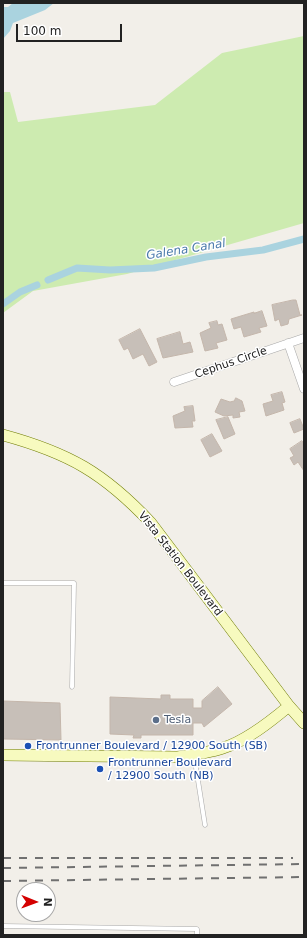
<!DOCTYPE html>
<style>
body{margin:0}
#map{position:relative;width:307px;height:938px;overflow:hidden;background:#f2efe9;font-family:"DejaVu Sans",sans-serif}
canvas{display:block}
.frame{position:absolute;inset:0;border:4px solid #222;pointer-events:none}
.north{position:absolute;left:16px;top:882px;width:40px;height:40px;box-sizing:border-box;background:#fff;border:1px solid #a7a7a7;border-radius:50%;rotate:91deg;font-size:11px;font-weight:700;line-height:16px;text-align:center;color:#222}
.north::after{content:'';display:block;margin:auto;width:14px;height:18px;background:#d40000;clip-path:polygon(50% 0,100% 100%,50% 72%,0 100%)}
.scale{position:absolute;left:16px;top:24px;width:106px;height:18px;box-sizing:border-box;border:2px solid #222;border-top:0;padding-left:5px;font-size:12px;line-height:14px;white-space:nowrap;color:#222;-webkit-text-stroke:3px #fff;paint-order:stroke}
</style>
<div id="map">
<canvas width="307" height="938"></canvas>
<div class="frame"></div>
<div class="north">N</div>
<div class="scale">100 m</div>
</div>
<script>
const c = document.querySelector('canvas').getContext('2d');
c.lineJoin = 'round';
function paint(path, color) { c.fillStyle = color; c.fill(path, 'evenodd'); }
function strokePath(path, color, width, dash) { c.strokeStyle = color; c.lineWidth = width; c.lineCap = dash ? 'butt' : 'round'; c.setLineDash(dash || []); c.stroke(path); }
function drawText(font, color, halo, rows, align = 'center') {
  c.font = font + ' "DejaVu Sans",sans-serif'; c.lineWidth = 3; c.setLineDash([]); c.textBaseline = 'middle'; c.strokeStyle = halo; c.fillStyle = color; for (const [text, x, y, turn = 0] of rows) {
    c.save(); c.translate(x, y); c.rotate((+turn || 0) * Math.PI / 180); c.textAlign = isNaN(turn) ? turn : align; if (halo) c.strokeText(text, 0, 0); c.fillText(text, 0, 0); c.restore();
  }
}
const grass = new Path2D(`
 M304,36v187l-177,51 -94,17 -30,22v-221h7l8,30 137,-17 67,-52z`);
const water = new Path2D(`
 M13,3h41l-9,7 -32,13 -3,8 -7,8v-32h5z`);
const canal = new Path2D(`
 M48,280l29,-12 33,2 44,-2 52,-11 57,-7 41,-11
 M3,304l17,-12 17,-7`);
const building = new Path2D(`
 M293,300h3l4,15h2l-13,4 -1,5 -7,2 -2,-7 -4,2 -3,-16z
 M262,311l5,15 -8,2 2,4 -17,5 -3,-10 -7,2 -3,-10 23,-7v1z
 M217,321l1,4 4,-1 5,16 -11,3 2,5 -13,3 -5,-18 11,-5 -2,-5z
 M140,329l17,33 -8,4 -6,-12 -10,5 -5,-11 -4,2 -5,-10z
 M180,332l3,12 7,-2 3,10 -30,6 -6,-19z
 M282,392l3,10 -3,1 2,7 -18,6 -3,-12 10,-3 -2,-6z
 M236,398l6,3 3,10 -6,1 1,5 -7,1v-3l-9,1 -9,-4 6,-13 9,3 4,-1z
 M193,406l2,15h-3l1,6 -18,1 -2,-12 12,-5 -1,-4z
 M228,417l7,17 -11,5 -8,-19z
 M300,419l4,10 -10,4 -4,-10z
 M212,434l10,17 -12,6 -9,-17z
 M302,441l2,3v27l-6,-9 -4,3 -4,-7 4,-2 -4,-7z
 M218,687l14,17 -28,23 -2,-4h-9v12h-52v3h-8l1,-3 -24,-1v-37l51,2v-4h9v4h23v9h9v-7z
 M3,701l57,2 1,37 -58,-1z`);
const lane = new Path2D(`
 M3,583h71l-2,104
 M194,755l11,70
 M3,926l194,3v6`);
const street = new Path2D(`
 M288,343l16,46
 M174,382l130,-44`);
const secondary = new Path2D(`
 M3,435c66,18 101,38 148,88l138,183 15,17
 M3,755l174,2c15,-2 31,-4 46,-9 23,-7 47,-26 66,-42`);
const rail = new Path2D(`
 M3,858h290
 M3,868l301,-4
 M3,881l301,-4`);
const markers = [
 [156,720,4,"#5c6f8a"],
 [28,746,4,"#1a4fb4"],
 [100,769,4,"#1a4fb4"]
];
const streetNames = [
 ["Cephus Circle",231,363,-19],
 ["Vista Station Boulevard",180,564,52]
];
const serviceNames = [
 ["Tesla",164,720]
];
const transitNames = [
 ["Frontrunner Boulevard / 12900 South (SB)",36,746],
 ["Frontrunner Boulevard",108,763],
 ["/ 12900 South (NB)",108,776]
];
const waterNames = [
 ["Galena Canal",186,250,-9]
];
paint(grass, '#cdebb0');
paint(water, '#aad3df');
strokePath(canal, '#aad3df', 7);
paint(building, '#c7bfb8');
strokePath(building, '#c4b6ab', 1);
strokePath(lane, '#a9a9a9', 5);
strokePath(street, '#a9a9a9', 9);
strokePath(secondary, '#707d05', 12);
strokePath(lane, '#fff', 4);
strokePath(street, '#fff', 8);
strokePath(secondary, '#f7fabf', 11);
strokePath(rail, '#707070', 2, [8, 8]);
for (const [x, y, r, color] of markers) { const dot = new Path2D(); dot.arc(x, y, r, 0, 2 * Math.PI); c.fillStyle = color; c.fill(dot); strokePath(dot, '#fff', 1.5); }
drawText('11px', '#222', '#fff', streetNames);
drawText('11px', '#4e5e75', '#fff', serviceNames, 'left');
drawText('11px', '#164399', '#fff', transitNames, 'left');
drawText('italic 12px', '#4a7aab', '#fff', waterNames);
</script>
